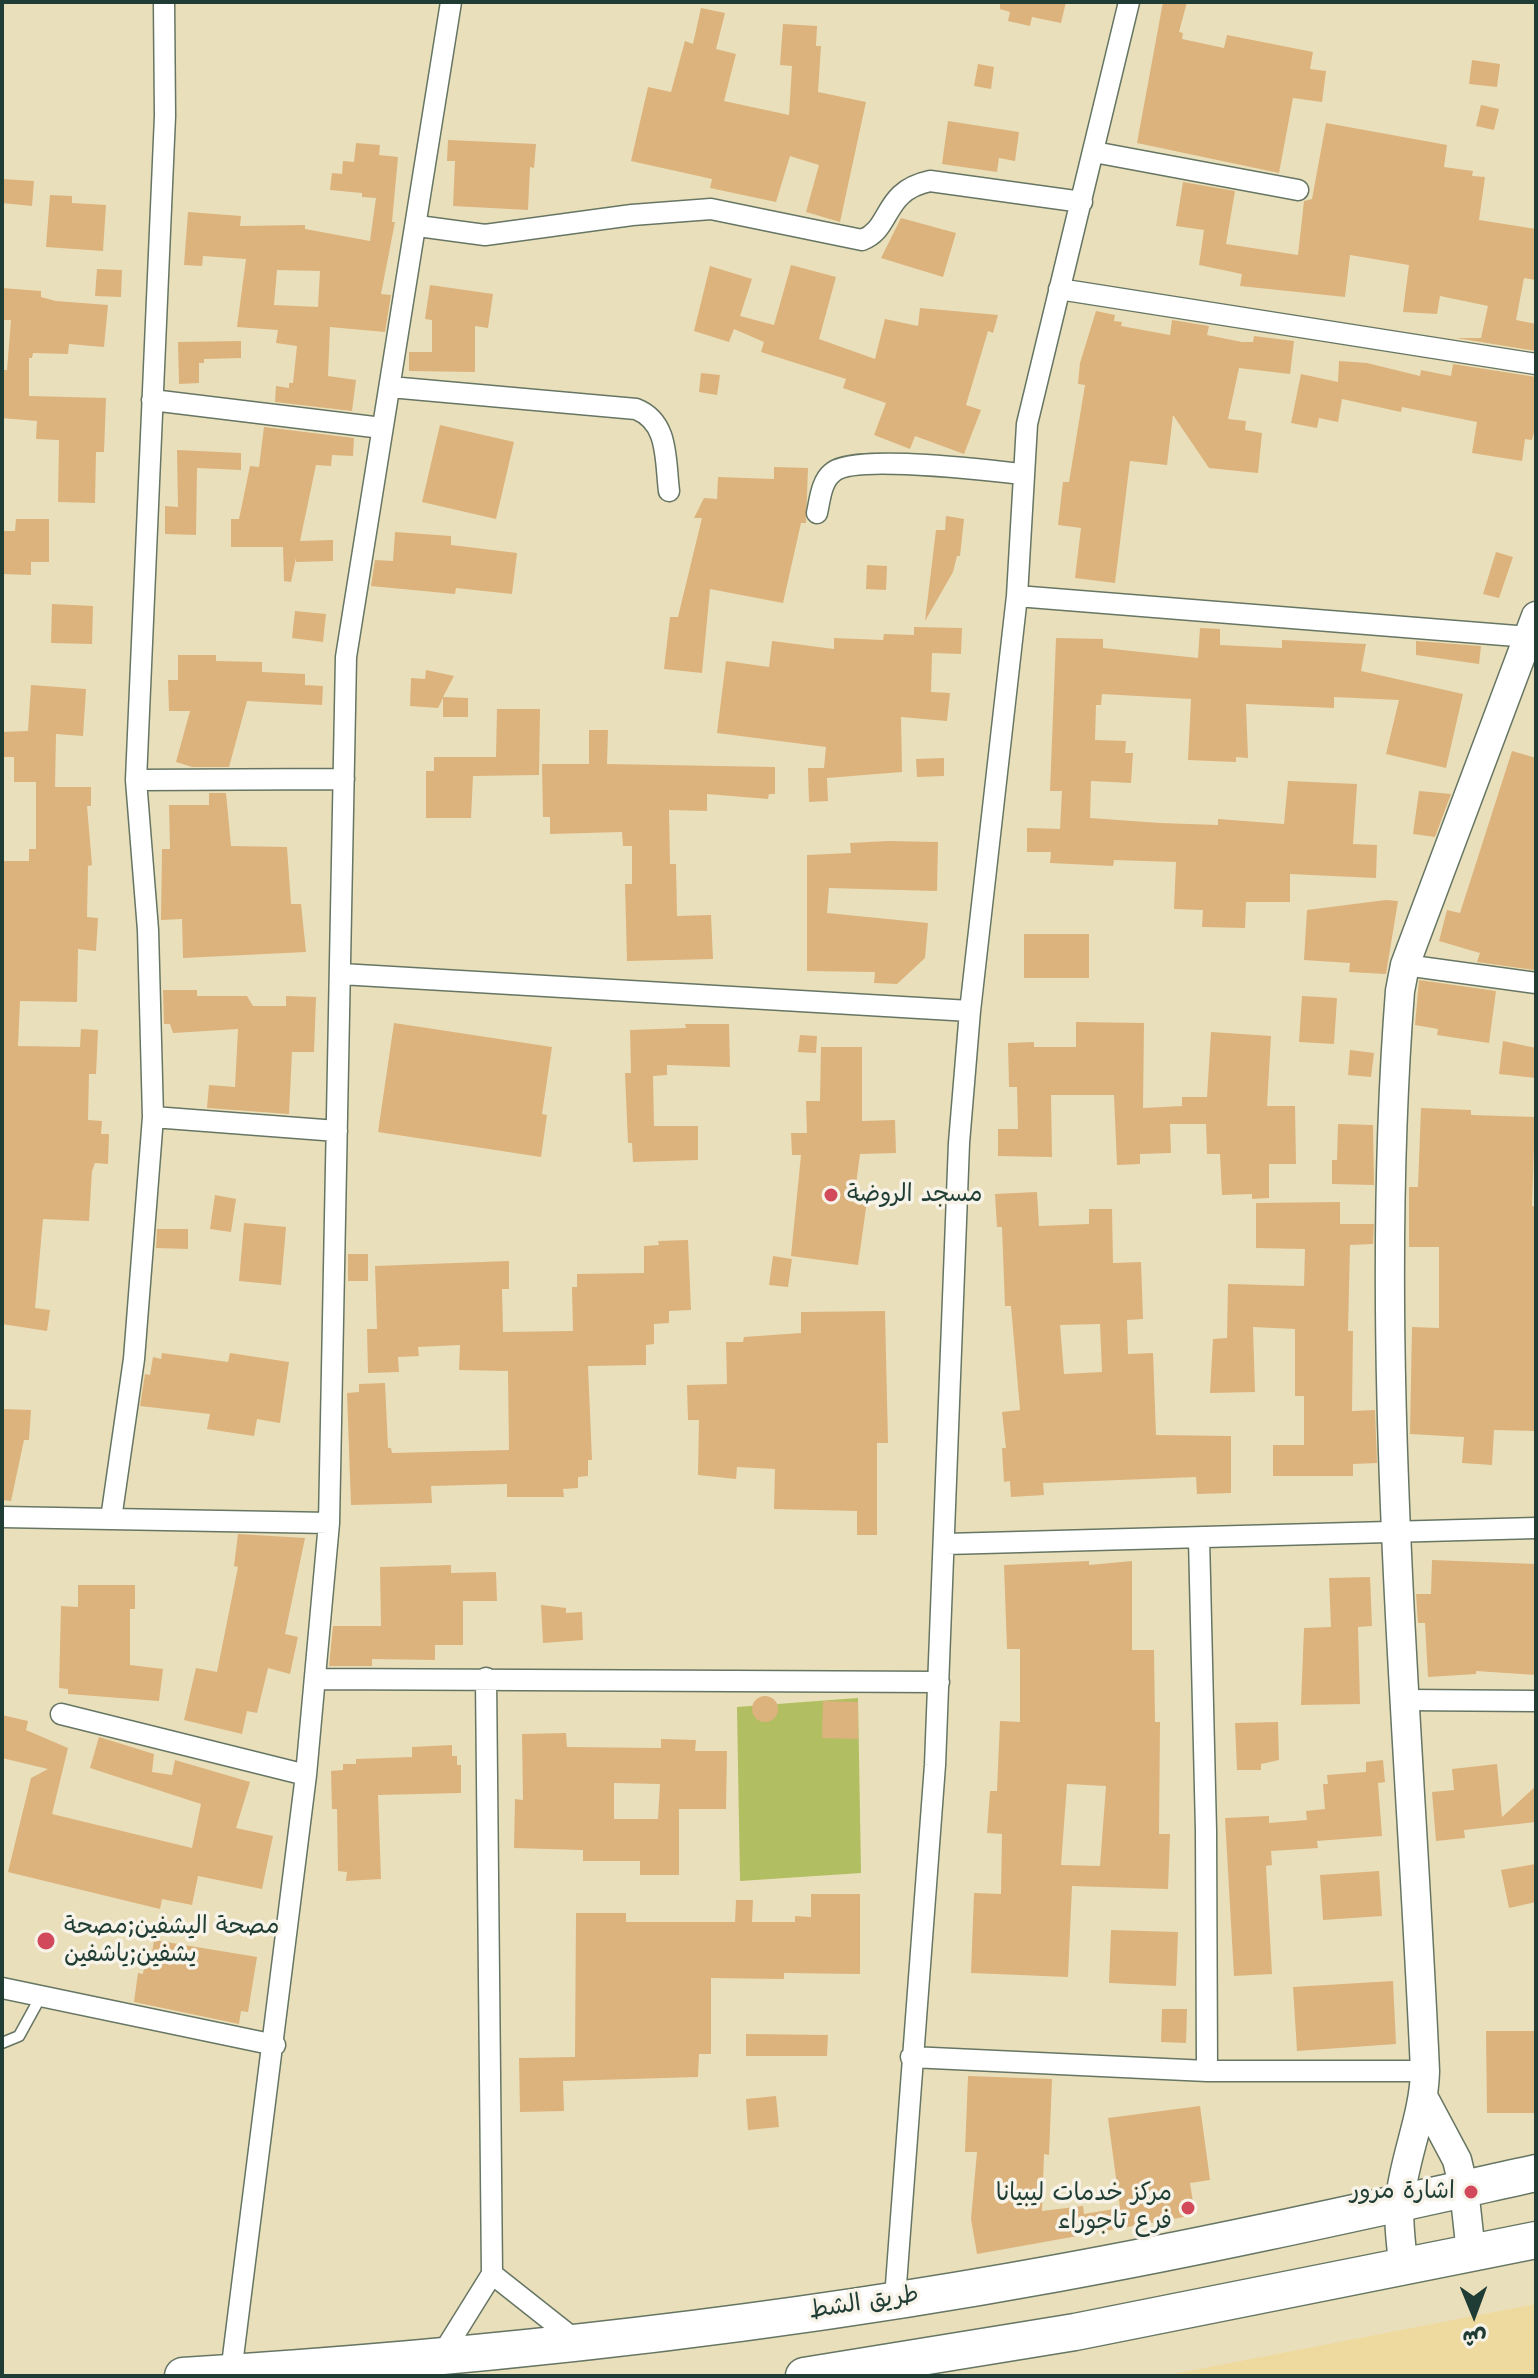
<!DOCTYPE html>
<meta charset="utf-8">
<style>
body{margin:0}
#map{position:relative;width:1538px;height:2378px;overflow:hidden;background:#eadfbb;font-family:"Shantell Sans","Playpen Sans Arabic",sans-serif}
canvas{display:block}
.frame{position:absolute;inset:0;border:4px solid #1f3d34;pointer-events:none}
.north{position:absolute;left:1434px;top:2274px;width:80px;height:80px;-webkit-text-stroke:6px #f7f3e8;paint-order:stroke;rotate:179deg;font-size:22px;font-weight:700;line-height:32px;text-align:center;color:#1f3d34}
.north::after{content:'';display:block;margin:auto;width:28px;height:36px;background:#1f3d34;clip-path:polygon(50% 0,100% 100%,50% 72%,0 100%)}
</style>
<div id="map">
<canvas width="1538" height="2378"></canvas>
<div class="frame"></div>
<div class="north">ش</div>
</div>
<script>
const c = document.querySelector('canvas').getContext('2d');
c.lineJoin = 'round';
function paint(path, color) { c.fillStyle = color; c.fill(path, 'evenodd'); }
function strokePath(path, color, width, dash) { c.strokeStyle = color; c.lineWidth = width; c.lineCap = dash ? 'butt' : 'round'; c.setLineDash(dash || []); c.stroke(path); }
function drawText(font, color, halo, rows, align = 'center') {
  c.font = font + ' "Shantell Sans","Playpen Sans Arabic",sans-serif'; c.lineWidth = 7; c.setLineDash([]); c.textBaseline = 'middle'; c.strokeStyle = halo; c.fillStyle = color; for (const [text, x, y, turn = 0] of rows) {
    c.save(); c.translate(x, y); c.rotate((+turn || 0) * Math.PI / 180); c.textAlign = isNaN(turn) ? turn : align; if (halo) c.strokeText(text, 0, 0); c.fillText(text, 0, 0); c.restore();
  }
}
const green = new Path2D(`
 M858,1698l3,175 -121,8 -3,-174z`);
const sand = new Path2D(`
 M1536,2304v72h-373z`);
const building = new Path2D(`
 M1000,2h66l-5,21 -29,-6 -2,9 -22,-5 2,-9 -10,-3z
 M1163,2h24l-8,30 4,1 -1,6 42,9 3,-13 86,17 -3,17 16,2 -4,31 -29,-4 -14,75 -142,-30z
 M701,8l24,5 -9,36 20,5 -12,47 65,14 3,-49 -12,-1 3,-41 34,2 -1,20h5l-3,46 48,10 -26,120 -34,-10 13,-47 -29,-9 -14,46 -66,-14 2,-9 -81,-18 17,-74 23,5 14,-51 8,3z
 M1472,60l28,4 -3,23 -28,-3z
 M978,64l16,3 -3,22 -17,-3z
 M1481,105l18,4 -5,21 -18,-4z
 M948,121l71,11 -4,29 -16,-3 -2,14 -55,-8z
 M1326,123l121,22 -3,22 29,4 -1,5 13,1 -6,43 57,9v51l-12,-2 -8,42 20,4v27l-80,-13h25l7,-32 -48,-10 -3,18 -34,-2 6,-47 -59,-10 -5,42 -105,-11 2,-12 -43,-9 5,-35 -28,-4 7,-44 52,9 -9,53 72,11 6,-54 8,-2z
 M448,140l88,4 -2,24 -4,-1 -2,43 -75,-4 2,-45h-8z
 M356,143l24,2 -1,10 19,2 -6,65h3l-14,72 10,1 -6,37 -55,-5 -2,49 28,4 -4,31 -77,-9 1,-16 13,2v-5h4l4,-37 -21,-3 2,-13 -41,-3 9,-68 -43,-3 -1,10 -18,-1 4,-53 53,4 -1,10 65,-1v4l65,12 6,-43 -14,-1v-4l-32,-3 2,-17 10,1 1,-13 11,1zM277,270l43,1 -2,36 -44,-2z
 M2,179l32,2 -2,25 -30,-3z
 M50,195l22,1v7l34,2 -3,46 -57,-4z
 M901,218l55,15 -13,44 -62,-19z
 M791,265l45,12 -17,62 56,20 10,-40 33,7 2,-18 78,7 -5,18 -5,-2 -22,74 15,5 -17,44 -49,-18 -5,13 -36,-14 12,-32 -43,-15 3,-9 -85,-27 3,-10 -30,-13 -5,13 -35,-11 16,-65 42,13 -12,37 34,9z
 M97,269l25,1 -1,27 -26,-1z
 M430,285l63,9 -5,34 -13,-2v46l-66,-1v-19h23v-32l-7,-1z
 M2,288l39,3v6l15,4 52,4 -4,42 -35,-3 -1,10 -35,-1 -1,5h-3v38l77,2 -2,54h-8l-1,51 -37,-1 1,-62 -23,-1 1,-18 -35,-3v-48h5l4,-50h-9z
 M1096,311l19,4 -1,6 8,1 -1,4 49,9 2,-15 37,6 -2,9 35,7h11l1,-6 40,5 -4,33 -51,-6 -11,51 18,2 -1,9 17,3 -4,40 -49,-5 -36,-53 -6,50 -37,-4 -15,122 -40,-5 6,-50 -23,-3 5,-43h6l16,-97 -7,-1 2,-21z
 M241,341v17l-37,1v4h-5v20l-20,1 -1,-42z
 M1339,361l28,2 53,13 1,-6 30,6 2,-12 83,13v47l-4,16 -7,-1 -3,22 -50,-8 5,-31 -75,-15 -1,5 -59,-13 -4,23 -19,-4 -2,10 -26,-5 10,-49 37,8z
 M701,373l19,2 -3,20 -18,-3z
 M440,425l74,17 -18,77 -74,-17z
 M264,427l90,11 -1,18 -21,-1 -1,11 -15,-1 -16,76 33,-1v21l-37,1v-4l-5,24 -7,-1 -1,-34h-52v-28h8l11,-53 9,1z
 M177,450l64,3v17l-44,-2 -1,67 -31,-1v-28l13,1z
 M774,467l34,1 -2,55h-5l-18,80 -73,-14 -8,84 -38,-4 6,-52h8l24,-99h-8l10,-20 13,1 1,-22 56,2z
 M946,516l18,3 -4,37h-3l-4,16 -28,49 11,-91h9z
 M16,519h33v43h-18v13l-29,-1v-43h13z
 M395,532l56,4v9l66,8 -5,41 -56,-6 -1,6 -84,-8 4,-26 18,1z
 M1496,552l17,5 -14,41 -16,-4z
 M867,565l20,1 -1,24 -20,-1z
 M52,604l41,2 -1,38 -41,-1z
 M295,611l31,3 -3,28 -31,-4z
 M914,627l48,1 -1,26 -29,-1 -1,39 19,1 -3,28 -46,-4 1,55 -75,6 1,23 -19,1 -1,-34h16l2,-21 -109,-14 9,-72 43,6 3,-26 62,8v-11l49,2 1,-6 30,1z
 M1200,628l20,1v16l62,3v-8l84,4 -5,27 102,23 -17,74 -60,-14 13,-54 -65,-3v11l-88,-4 2,54 -12,-1v5l-48,-2 3,-61 -89,-5 -1,11h-5l-1,35 31,1 -1,12h8l-2,30 -40,-2 -1,37 70,5 58,2v-6l66,5 4,-43 69,3 -4,60 24,1 -1,33 -86,-4v28h-44l-1,26 -43,-1 1,-17 -29,-1 2,-47 -62,-2 -1,6 -63,-3 1,-11h-24v-24l33,1 2,-38h-12l6,-153 47,1v9l95,10z
 M1416,641l65,5 -2,18 -63,-9z
 M178,655h38v6l46,1v10l43,2v11l18,1 -1,19 -75,-4 -18,66h-37l-16,-5 14,-51h-21l-1,-31h10z
 M426,670l28,6 -11,21 25,1v19h-25v-19l-5,10 -28,-2 1,-28 14,1z
 M31,685l55,4 -3,47 -27,-2 -1,53h36v19h-4l5,59 -4,1 -1,51 11,1 -2,33 -18,-2 -1,53 -57,-1 -2,45 62,1 1,-18 17,1 -2,44h-7l-1,46 14,1 -1,13h8l-1,30 -13,-1 -3,8 -3,50 -46,-2 -8,89 15,2 -3,21 -45,-7v-463h27v-12h7v-67h-22v-25h-12v-25l26,-1z
 M497,709h43l-1,66 -66,1 -2,42h-45v-47h8v-14h62z
 M589,730h19l-1,34 168,3v27h-6l-1,5 -61,-5v17l-38,-1 1,54h6l1,52 34,-1 2,44 -86,2 -2,-77h7v-38h-9l-1,-14 -72,2v-17h-7l-1,-53h47z
 M1512,751l24,7 -2,212 -57,-8 3,-9 -41,-12 8,-31 13,3z
 M944,758v18l-27,1 -1,-18z
 M1419,791l32,3 -16,43 -22,-3z
 M209,793h17l5,53 56,1 4,57h10l5,48 -123,6 -1,-39 -21,1 1,-71h8l-1,-44h40z
 M888,841l50,1 -1,49 -108,-3 -2,25 101,10 -3,35 -28,26 -23,-1 1,-11 -68,-1v-116l44,-2 -1,-10z
 M1386,900l12,1 -12,73 -37,-2 1,-9 -46,-3 3,-50z
 M1024,934h65v44h-65z
 M1419,980l77,11 -7,52 -52,-8 1,-6 -23,-4z
 M163,990h34v6h50l6,10h33v-10l30,1 -2,55h-22l-3,62 -82,-6 2,-23 26,2 3,-58 -65,4 -3,-9h-6z
 M1302,996l35,2 -3,46 -35,-2z
 M1076,1022l68,1 -1,85 39,-2v-9h25l4,-65 60,4 -4,70h28l1,58h-27v34l-17,1v-5l-30,1 -2,-41h-13l-1,-30h-36l1,29 -31,1v10l-23,1 -3,-70h-63l1,62 -54,-1v-27h20l-1,-42h-8l-1,-44 26,-1v5h42z
 M394,1023l158,24 -10,67 5,1 -6,42 -163,-25z
 M685,1024h44l1,43 -63,-2v10l-14,1 1,50h44v34l-65,2 -1,-19h-4l-3,-70h6l-1,-43 56,-2z
 M800,1035l17,1 -1,17 -18,-1z
 M1503,1041l33,7v30l-37,-4z
 M821,1047h41v74l33,-1 1,33 -36,1 -5,38 13,2 -10,71 -67,-9 10,-101h-9l-1,-22h16l-1,-32h14z
 M1350,1050l24,3 -3,24 -23,-2z
 M1421,1108l50,2v5l64,2 -3,89 4,1v224l-42,-1 -2,35 -30,-2 2,-26 -54,-3 2,-107 27,1v-81h-30v-60h9z
 M1338,1124l35,1 1,60 -42,-1v-24h5z
 M1037,1192l2,34 50,-2v-15h23l1,54 28,-1 2,57 -16,1 1,34 25,-1 3,82 75,1v57l-34,1 -1,-17 -153,6 1,12 -33,2 -1,-16 -6,1 -2,-34h4l-4,-36 18,-2 -9,-104h-6l-3,-79h-5l-2,-33zM1100,1324l2,48 -38,2 -4,-49z
 M215,1195l21,4 -5,33 -21,-3z
 M1340,1202v22h34l-1,20 -23,1 -2,86h5l-1,80 23,-1 2,53 -24,1v12h-80v-31h31v-49h-9v-67l-42,-2 2,65 -45,1 3,-54 14,-1 1,-54 76,2 1,-37 -49,-1v-45z
 M244,1223l42,4 -5,58 -42,-4z
 M157,1229h31v20l-32,-1z
 M688,1240l3,70 -22,1v12l-15,1v20l-8,1v20l-58,1 4,94h-4v16l-10,1v11l-15,1 1,8h-57v-13l-76,2 1,17 -81,2 -4,-112 12,-1v-8l26,-1 3,65h3l1,5 117,-3 -1,-79 -49,-1 1,-25 -42,2 1,9 -21,1 1,15 -31,1 -1,-44h10l-2,-63 134,-5v28h-7l1,43 70,-1 -1,-44h5v-13l67,-1v-27l15,-1 -1,-4z
 M348,1254h20v27h-20z
 M773,1256l19,3 -4,28 -19,-2z
 M885,1311l3,132h-11v92h-20v-24l-83,-2 1,-40 -38,-2 -1,12 -38,-4 1,-55h-11l-1,-35 40,-1 -1,-42h17l1,-5 57,-4v-21z
 M162,1353l66,9 2,-9 59,9 -9,61 -23,-4 -3,17 -47,-7 3,-15 -70,-8 5,-32 5,1 3,-18 8,2z
 M2,1409l29,1 -2,30h-5l-13,61 -9,-1z
 M238,1534l67,4 -20,96 13,3 -8,37 -22,-6 -11,45 -10,-2 -5,23 -58,-14 12,-52 21,4 21,-105 -4,-1z
 M1432,1560l104,4v111l-60,-4v3l-48,3 -3,-54h-7l-2,-29h15z
 M1089,1561v4l43,-4v89h22l1,72h5l-1,112h11l-2,55 -96,-3 -4,91 -97,-4 3,-80 27,1 1,-60 -15,-1 3,-42h7l3,-70 20,1v-73h-13l-3,-84zM1067,1784l39,2 -6,80 -39,-1z
 M451,1565v8l45,-1 1,29h-34v44h-28v15l-63,-1v7h-43l4,-40h48l-1,-59z
 M1370,1577l2,49 -14,1 2,77 -59,1 3,-77 27,-1 -2,-49z
 M78,1585h57v24h-5v56l33,4 -4,32 -91,-7v-5l-9,-1 2,-82 17,1z
 M541,1605l25,3v5l16,-1 1,28 -40,3z
 M752 1709a13 13 0 1 1 26 0a13 13 0 1 1-26 0Z
 M823,1701l35,1v37l-36,-1z
 M2,1715l26,6 -2,9 42,18 -16,66 140,34 9,-44 -111,-36 9,-31 55,17 -2,18 20,3 3,-15 75,22 -14,46 37,8 -11,53 -64,-13 -6,29 -30,-6 -2,10 -152,-37 23,-94 17,-9 -46,-11z
 M1278,1722l1,38 -18,4v6h-24l-2,-47z
 M566,1733l1,14 94,1v-9l35,1 -1,11h32l-1,58h-47v66h-39v-14h-57v-11l-69,-2 1,-49 8,1 -1,-66zM614,1783l46,1 -2,35h-44z
 M452,1745v11h5v9h4v28l-83,2 3,84 -35,2 1,-9 -9,-1 -1,-62h-5l-1,-38 12,-1v-6h13v-5l56,-2v-10z
 M1383,1760l2,22 -7,1 4,53 -65,5 1,7 -47,3 1,14 -6,1 6,108 -38,2 -9,-158 44,-2v7l38,-3 -1,-9 19,-2 -2,-25h5l-1,-9 39,-3v-10z
 M1497,1764l5,53 34,-31v36l-72,8 1,8 -29,3 -4,-49 22,-2 -2,-21z
 M1536,1864v38l-27,6 -8,-38z
 M1379,1871l3,45 -59,4 -3,-45z
 M811,1894h49v80l-76,-1v6l-73,-1v76h-12l-1,23 -135,4 1,30 -44,1 -1,-54 56,-1 1,-144h50v9h109l1,-22h17l-1,22h43v-6l16,1z
 M1111,1930l67,2 -2,54 -67,-3z
 M154,1940l103,17 -9,55 -7,-1 -2,13 -105,-22 4,-29 5,1 2,-15 6,1z
 M1393,1981l3,63 -99,7 -4,-64z
 M1162,2009h25l-1,34 -25,-1z
 M1486,2031h50v82h-49z
 M746,2034l82,1 -1,21h-81z
 M968,2076l84,3 -3,76 -5,-1 -2,57 41,-5 1,8 36,-6 -12,-90 92,-12 10,74 -20,3 5,32 -218,39 -6,-35 6,-67h-12z
 M776,2096l3,31 -31,3 -2,-31z`);
const lane = new Path2D(`
 M2,2043l17,-7 22,-40`);
const street = new Path2D(`
 M1094,152l204,38
 M418,226l67,9 147,-20 79,-6 151,31c30,-11 20,-49 68,-59l152,21
 M1059,289l477,75
 M390,387l246,22c33,13 29,50 33,82
 M152,400l230,28
 M817,513c3,-13 4,-31 15,-40 21,-20 158,-2 191,1
 M1017,596l512,41
 M136,780l208,-1
 M1405,965l131,18
 M341,974l629,37
 M153,1117l184,14
 M2,1517l327,6
 M111,1519l23,-160 19,-242 -5,-187 -12,-150 29,-664 -1,-114
 M1199,1538l7,293 1,240
 M946,1544l590,-16
 M316,1679l623,3
 M1405,1700l131,1
 M61,1714l245,61
 M2,1988l273,57
 M911,2057l296,14h218
 M492,2274l86,68
 M895,2298l40,-533 24,-622 11,-132 47,-415 10,-172 102,-422
 M441,2356l51,-82 -6,-596
 M231,2373l75,-598 23,-252 17,-866 105,-655`);
const secondary = new Path2D(`
 M1425,2100l32,60 7,29 7,64
 M1403,2267c-1,-22 -6,-46 -3,-68 5,-44 24,-84 25,-128 -16,-359 -53,-720 -25,-1080l5,-26 131,-349`);
const highway = new Path2D(`
 M183,2376c293,-18 586,-50 875,-103 160,-29 319,-65 478,-100
 M804,2376l271,-44 461,-92`);
const markers = [
 [831,1195,8,"#d1495b"],
 [46,1941,10,"#d1495b"],
 [1471,2192,8,"#d1495b"],
 [1188,2208,8,"#d1495b"]
];
const poiNames = [
 ["مسجد الروضة",847,1195],
 ["مصحة اليشفين;مصحة",64,1927],
 ["يشفين;ياشفين",64,1955],
 ["اشارة مرور",1455,2192,"right"],
 ["مركز خدمات ليبيانا",1172,2194,"right"],
 ["فرع تاجوراء",1172,2222,"right"]
];
const streetNames = [
 ["طريق الشط",864,2303,-9]
];
paint(green, '#b1be61');
paint(sand, '#eeda9e');
paint(building, '#dcb37c');
strokePath(lane, '#667663', 13);
strokePath(street, '#667663', 23);
strokePath(secondary, '#667663', 31);
strokePath(highway, '#667663', 39);
strokePath(lane, '#fff', 10);
strokePath(street, '#fff', 20);
strokePath(secondary, '#fff', 28);
strokePath(highway, '#fff', 36);
for (const [x, y, r, color] of markers) { const dot = new Path2D(); dot.arc(x, y, r, 0, 2 * Math.PI); c.fillStyle = color; c.fill(dot); strokePath(dot, '#f7f3e8', 3); }
drawText('24px', '#1f3d34', '#f7f3e8', poiNames, 'left');
drawText('24px', '#1f3d34', '#f7f3e8', streetNames);
</script>
